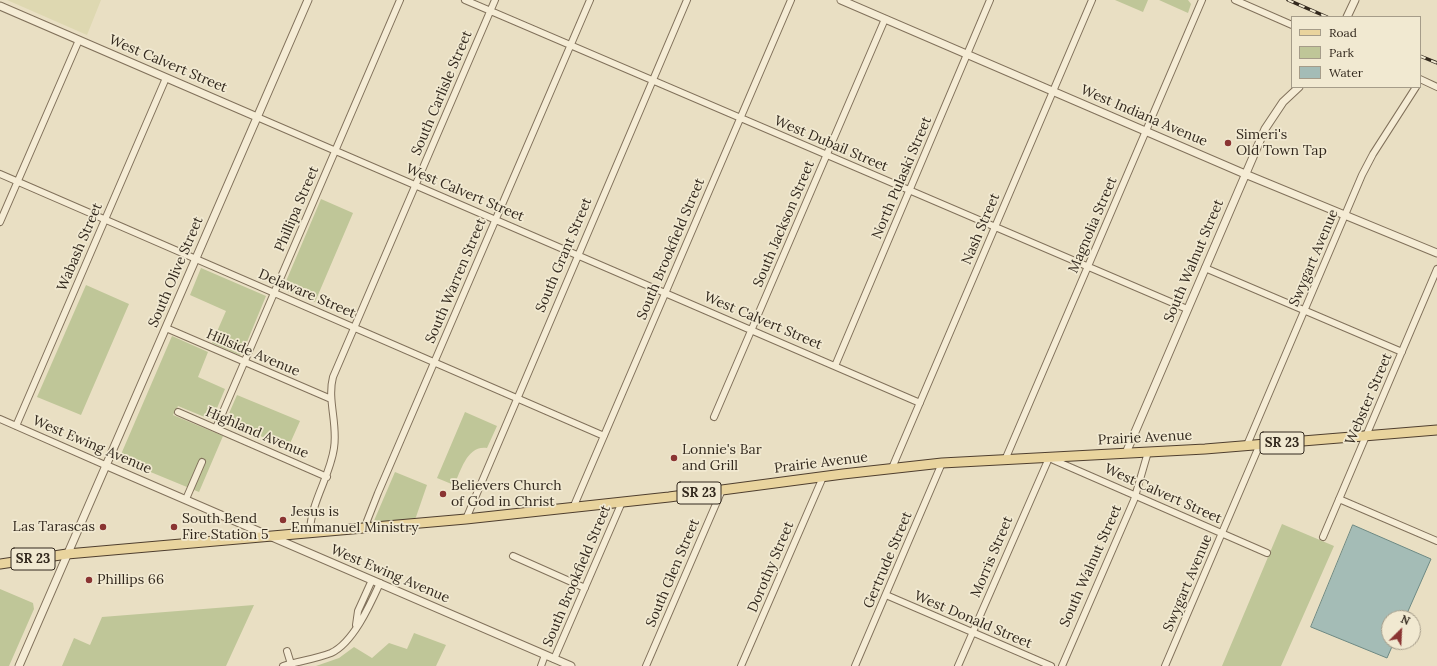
<!DOCTYPE html>
<style>
body{margin:0}
#map{position:relative;width:1437px;height:666px;overflow:hidden;background:#e9dfc3;font-family:Lora,serif}
canvas{display:block}
.legend{position:absolute;left:1291px;top:16px;width:130px;height:72px;box-sizing:border-box;background:#f1e9d1;border:1px solid #a59c89;margin:0;padding:5px 7px;list-style:none;font-size:12px;color:#33291e}
.legend li{display:flex;align-items:center;gap:8px;height:20px}
.legend b{width:20px;border:1px solid #a59c89}
.north{position:absolute;left:1381px;top:610px;width:40px;height:40px;box-sizing:border-box;background:#f1e9d1;border:1px solid #a59c89;border-radius:50%;rotate:24deg;font-size:11px;font-weight:700;line-height:16px;text-align:center;color:#33291e}
.north::after{content:'';display:block;margin:auto;width:14px;height:18px;background:#8a3432;clip-path:polygon(50% 0,100% 100%,50% 72%,0 100%)}
</style>
<div id="map">
<canvas width="1437" height="666"></canvas>
<ul class="legend">
<li><b style="height:5px;background:#e9d49e"></b>Road</li>
<li><b style="height:11px;background:#bfc698"></b>Park</li>
<li><b style="height:11px;background:#a4bcb6"></b>Water</li>
</ul>
<div class="north">N</div>
</div>
<script>
const c = document.querySelector('canvas').getContext('2d');
c.lineJoin = 'round';
function paint(path, color) { c.fillStyle = color; c.fill(path, 'evenodd'); }
function strokePath(path, color, width, dash) { c.strokeStyle = color; c.lineWidth = width; c.lineCap = dash ? 'butt' : 'round'; c.setLineDash(dash || []); c.stroke(path); }
function drawText(font, color, halo, rows, align = 'center') {
  c.font = font + ' Lora,serif'; c.lineWidth = 3.5; c.setLineDash([]); c.textBaseline = 'middle'; c.strokeStyle = halo; c.fillStyle = color; for (const [text, x, y, turn = 0] of rows) {
    c.save(); c.translate(x, y); c.rotate((+turn || 0) * Math.PI / 180); c.textAlign = isNaN(turn) ? turn : align; if (halo) c.strokeText(text, 0, 0); c.fillText(text, 0, 0); c.restore();
  }
}
const farmland = new Path2D(`
 M7,0h94l-14,35z`);
const green = new Path2D(`
 M1115,0h33l-5,12z
 M1159,0h29l3,4 -3,9z
 M321,199l32,14 -38,89 -30,-12 -1,-4z
 M201,268l65,28 -24,58 -3,1 -27,-12 14,-32 -36,-16z
 M86,285l43,19 -48,111 -44,-18z
 M172,336l36,16 -10,25 27,12 -13,31 -34,-14 -5,9 50,21 -24,56 -80,-33z
 M237,395l63,26 -12,27 -60,-26 -1,-4z
 M465,412l32,14 -10,22c-20,-3 -26,23 -33,37l-17,-7z
 M395,472l32,13 -11,32 -2,3 -41,3z
 M1282,524l52,22 -53,120h-59z
 M0,589l33,14 1,6 -25,57h-9z
 M254,605l-28,61h-164l12,-28 16,7 12,-28z
 M414,633l32,12 -10,21h-120l23,-8 15,-11 18,11 17,-15 18,6z`);
const water = new Path2D(`
 M1353,525l78,34 -26,59h-16v24h5l-7,16 -76,-31z`);
const minor = new Path2D(`
 M465,0l722,309
 M1235,0l57,25
 M1420,79l17,8
 M257,117l663,286
 M0,174l604,262
 M0,222l79,-182
 M1205,268l197,84
 M166,328l165,71
 M835,366l155,-366
 M178,412l149,65
 M714,417l171,-398
 M0,419l105,46
 M16,426l150,-348
 M216,428l184,-428
 M1247,445l115,-270 11,-21 43,-67
 M1005,460l197,-460
 M892,468l200,-468
 M186,499l16,-37
 M1339,499l98,42
 M573,508l218,-508
 M466,519l221,-519
 M366,528l1,-7 11,-28 212,-493
 M310,533c0,-30 20,-56 24,-85 4,-24 -7,-48 -1,-71l162,-377
 M1323,537l114,-268
 M513,556l72,32
 M886,595l165,71
 M356,625l2,-14 14,-31
 M287,651l4,13
 M554,659l68,-157
 M283,666c16,-5 33,-7 48,-13 22,-10 39,-48 49,-70
 M541,666l4,-11
 M646,666l76,-176
 M741,666l82,-189
 M855,666l87,-203
 M958,666l91,-208 218,95
 M1062,666l72,-166 14,-48
 M1165,666l95,-222`);
const tertiary = new Path2D(`
 M841,0l404,174 192,79
 M0,6l257,111
 M1347,17l8,-17
 M1126,453l139,-324 18,-27 16,-15
 M105,465l466,201
 M19,666l289,-666`);
const primary = new Path2D(`
 M0,564l67,-10 399,-35 203,-22 174,-23 99,-11 263,-14 232,-19`);
const rail = new Path2D(`
 M1288,0l39,17
 M1420,56l17,7`);
const markers = [
 [1228,143,4,"#8a3432"],
 [674,458,4,"#8a3432"],
 [443,494,4,"#8a3432"],
 [283,520,4,"#8a3432"],
 [103,527,4,"#8a3432"],
 [174,527,4,"#8a3432"],
 [89,580,4,"#8a3432"]
];
const shields = [
 [1282,443,44],
 [699,493,44],
 [33,559,44]
];
const shieldNames = [
 ["SR 23",1282,443],
 ["SR 23",699,493],
 ["SR 23",33,559]
];
const streetNames = [
 ["West Calvert Street",168,64,23],
 ["South Carlisle Street",442,93,-67],
 ["West Indiana Avenue",1144,116,23],
 ["West Dubail Street",831,144,23],
 ["North Pulaski Street",902,178,-67],
 ["West Calvert Street",465,193,23],
 ["Phillipa Street",297,209,-67],
 ["South Jackson Street",784,224,-67],
 ["Magnolia Street",1093,225,-67],
 ["Nash Street",981,229,-67],
 ["Wabash Street",80,247,-67],
 ["South Brookfield Street",671,249,-67],
 ["South Grant Street",564,255,-67],
 ["Swygart Avenue",1314,258,-67],
 ["South Walnut Street",1194,261,-67],
 ["South Olive Street",176,272,-67],
 ["South Warren Street",456,281,-67],
 ["Delaware Street",307,294,23],
 ["West Calvert Street",763,321,23],
 ["Hillside Avenue",253,353,23],
 ["Webster Street",1369,399,-67],
 ["Highland Avenue",257,433,23],
 ["Prairie Avenue",1145,438,-3],
 ["West Ewing Avenue",92,445,23],
 ["Prairie Avenue",821,463,-7],
 ["West Calvert Street",1163,494,24],
 ["Morris Street",992,557,-67],
 ["Gertrude Street",888,560,-67],
 ["South Walnut Street",1091,566,-66],
 ["Dorothy Street",771,567,-67],
 ["South Glen Street",673,573,-67],
 ["West Ewing Avenue",390,574,23],
 ["South Brookfield Street",577,576,-67],
 ["Swygart Avenue",1188,583,-67],
 ["West Donald Street",973,620,23]
];
const poiNames = [
 ["Simeri's",1236,135],
 ["Old Town Tap",1236,151],
 ["Lonnie's Bar",682,450],
 ["and Grill",682,466],
 ["Believers Church",451,486],
 ["of God in Christ",451,502],
 ["Jesus is",291,512],
 ["Emmanuel Ministry",291,528],
 ["South Bend",182,519],
 ["Fire Station 5",182,535],
 ["Las Tarascas",95,527,"right"],
 ["Phillips 66",97,580]
];
paint(farmland, '#ded8b1');
paint(green, '#bfc698');
paint(water, '#a4bcb6');
strokePath(water, '#6d8983', 1);
strokePath(minor, '#81715b', 8);
strokePath(tertiary, '#81715b', 9);
strokePath(primary, '#4f3f2f', 11);
strokePath(minor, '#f5ecd5', 6);
strokePath(tertiary, '#f5ecd5', 7);
strokePath(primary, '#e9d49e', 9);
strokePath(rail, '#33291e', 3.5);
strokePath(rail, '#f1e9d1', 2, [6]);
for (const [x, y, r, color] of markers) { const dot = new Path2D(); dot.arc(x, y, r, 0, 2 * Math.PI); c.fillStyle = color; c.fill(dot); strokePath(dot, '#f1e9d1', 1.5); }
for (const [x, y, w] of shields) { const box = new Path2D(); box.roundRect(x - w / 2, y - 11, w, 22, 3); c.fillStyle = '#f1e9d1'; c.fill(box); strokePath(box, '#33291e', 1); }
drawText('bold 13px', '#33291e', null, shieldNames);
drawText('14px', '#33291e', '#f1e9d1', streetNames);
drawText('14px', '#33291e', '#f1e9d1', poiNames, 'left');
</script>
